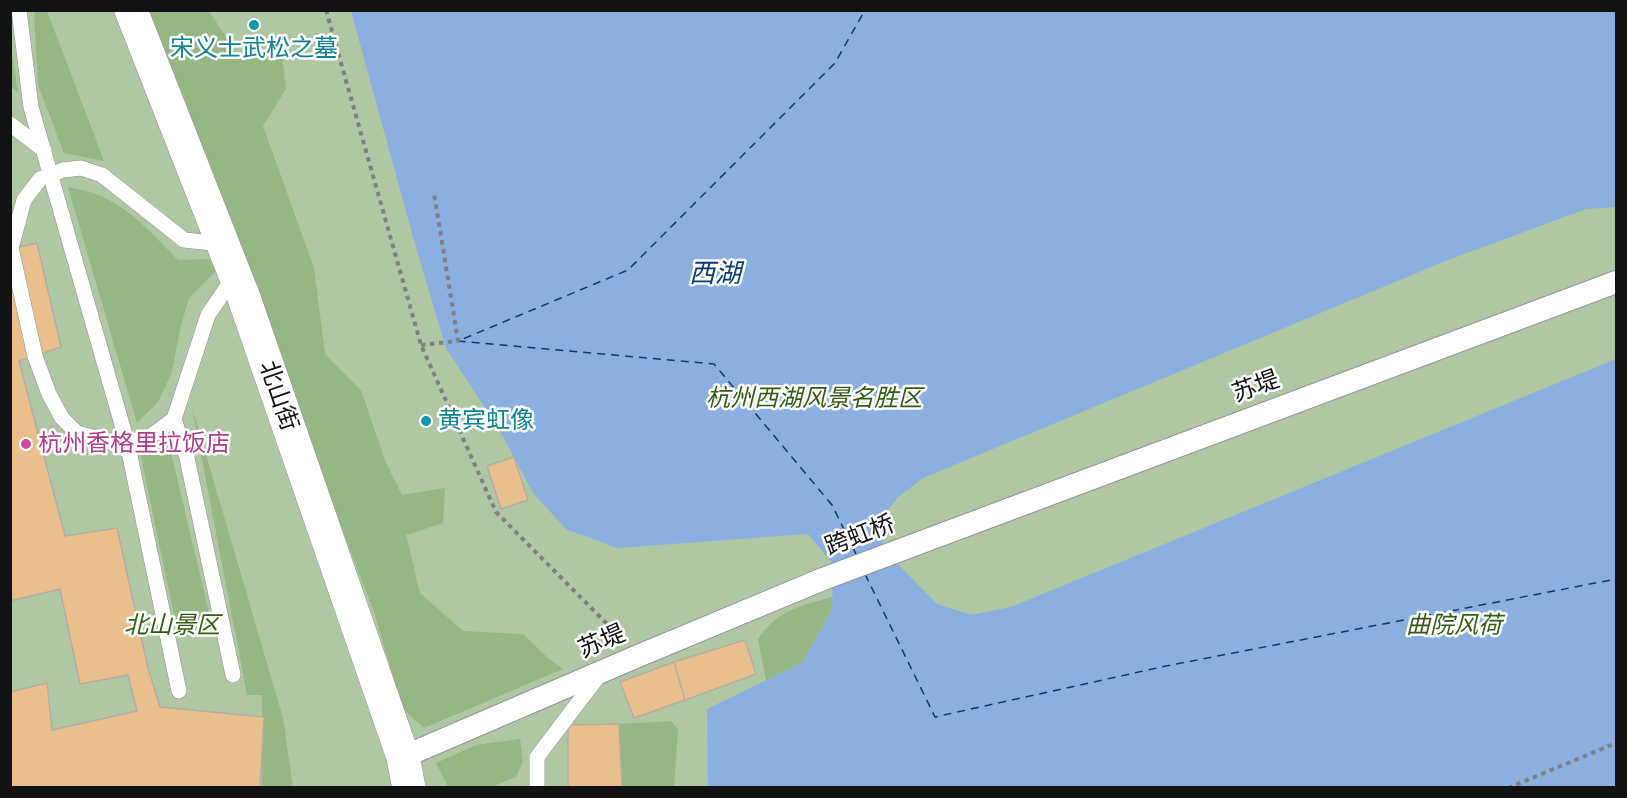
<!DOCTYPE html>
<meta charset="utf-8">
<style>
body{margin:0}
#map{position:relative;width:1627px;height:798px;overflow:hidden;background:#eae8f2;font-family:"Zilla Slab",serif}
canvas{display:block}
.frame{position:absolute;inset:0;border:12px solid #121215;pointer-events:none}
</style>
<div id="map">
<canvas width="1627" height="798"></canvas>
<div class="frame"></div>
</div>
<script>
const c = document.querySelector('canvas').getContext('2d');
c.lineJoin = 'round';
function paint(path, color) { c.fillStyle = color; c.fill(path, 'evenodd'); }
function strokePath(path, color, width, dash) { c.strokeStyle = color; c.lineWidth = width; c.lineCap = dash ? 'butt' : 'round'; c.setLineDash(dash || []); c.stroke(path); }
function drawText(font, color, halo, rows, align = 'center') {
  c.font = font + ' "Zilla Slab","Noto Sans SC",serif'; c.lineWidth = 5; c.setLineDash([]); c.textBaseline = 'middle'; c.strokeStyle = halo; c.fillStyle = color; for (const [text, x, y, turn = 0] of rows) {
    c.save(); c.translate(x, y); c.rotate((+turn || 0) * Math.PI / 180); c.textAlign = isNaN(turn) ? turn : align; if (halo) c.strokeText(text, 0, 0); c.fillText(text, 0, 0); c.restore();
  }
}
const green = new Path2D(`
 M10,11h1606v776h-1605z`);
const forest = new Path2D(`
 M34,11h13l57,150 -40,-8 -26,-68z
 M142,11h67l30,46 43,-3 4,35 -23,37 51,142 11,86 36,36 25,73 16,32 43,-7 -2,35 -37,12 14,58 43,38 60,3 26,25 14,10 -139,59 -22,-20 -28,-96z
 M10,48h1l7,44 -7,-5z
 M68,187c10,2 20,4 28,7 34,13 57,41 82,66l31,-1 7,12 -27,27 -9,31 -8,43 -14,30 -21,21z
 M192,407l91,311 10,69h-31v-92h-15z
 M169,444l42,177 -34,9 -37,-178z
 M832,597v12l-30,54 -36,18 -8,-42c7,-9 14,-18 24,-24 14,-9 34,-13 50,-18z
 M671,721l7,9 -4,57h-52l-3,-63z
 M520,739l3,22 -7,16 -22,9 -13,2 -33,-1 -12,-24 40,-18z`);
const water = new Path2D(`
 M351,11h1265v196l-30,2 -138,51 -525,218 -25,19 -17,22 3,31 53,54 34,11 40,-8 605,-248v428h-908l-1,-78 95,-46 30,-54 1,-45 -25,-30 -191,14 -51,-19 -33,-36 -33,-62 -54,-83 -33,-111z`);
const ferry = new Path2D(`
 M857,556l-25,-51 -118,-141 -256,-23 170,-71 207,-207 30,-53
 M865,574l70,143 231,-51 450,-87`);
const building = new Path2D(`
 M37,243l24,104 -42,14 46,175 52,-8 31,140 12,39 104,10 -4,71h-250v-96l37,-9 5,47 85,-19 -9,-36 -48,9 -20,-95 -50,12v-352z
 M514,457l14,43 -27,9 -14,-43z
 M745,640l11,34 -71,26 -11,-38z
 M674,662l11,38 -51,18 -14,-36z
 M619,724l3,64h-54v-63z`);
const path = new Path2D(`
 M326,10l95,335 75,167 125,126
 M421,345l37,-4 -24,-148
 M1508,788l108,-45`);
const service = new Path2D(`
 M19,10l12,97 96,335 52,249
 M10,124l34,26
 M223,244l-39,-4 -82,-65 -21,-7 -18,2 -23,9 -16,21 -13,48 24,108 14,38 13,24 15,15 30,8 20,1 24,-6 23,-17 34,-104 19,-28 10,-7
 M174,419l13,39 46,217
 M537,788v-31l63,-83`);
const pedestrian = new Path2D(`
 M403,757l235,-101 185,-77 793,-297`);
const secondary = new Path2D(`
 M131,10l113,288 159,459 6,31`);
const markers = [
 [254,25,6,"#0f9aa8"],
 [426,421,6,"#0f9aa8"],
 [26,444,6,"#d1479c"]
];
const cultureNames = [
 ["宋义士武松之墓",254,49],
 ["黄宾虹像",438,421,"left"]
];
const streetNames = [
 ["苏堤",1256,387,-20],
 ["北山街",278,396,71],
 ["跨虹桥",860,536,-21],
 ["苏堤",602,642,-23]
];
const parkNames = [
 ["杭州西湖风景名胜区",814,399],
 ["北山景区",172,626],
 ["曲院风荷",1454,626]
];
const hotelNames = [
 ["杭州香格里拉饭店",38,444]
];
const waterNames = [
 ["西湖",715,275]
];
paint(green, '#afc7a3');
paint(forest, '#96b784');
paint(water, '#8bafdf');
strokePath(ferry, '#0a3a73', 1.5, [8, 6]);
paint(building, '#e9bf8e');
strokePath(building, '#b5ada5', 1.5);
strokePath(service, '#94929b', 16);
strokePath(pedestrian, '#94929b', 24);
strokePath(secondary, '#94929b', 34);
strokePath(path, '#807f86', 4, [4.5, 4.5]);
strokePath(service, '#fff', 15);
strokePath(pedestrian, '#fff', 22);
strokePath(secondary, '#fff', 33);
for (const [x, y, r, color] of markers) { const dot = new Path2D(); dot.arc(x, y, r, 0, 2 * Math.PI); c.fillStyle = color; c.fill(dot); strokePath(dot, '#fff', 2); }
drawText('24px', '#0d838f', '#fff', cultureNames);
drawText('24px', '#121215', '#fff', streetNames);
drawText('italic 24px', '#325b13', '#fff', parkNames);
drawText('24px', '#b23c85', '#fff', hotelNames, 'left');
drawText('italic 26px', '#0a3a73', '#fff', waterNames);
</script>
